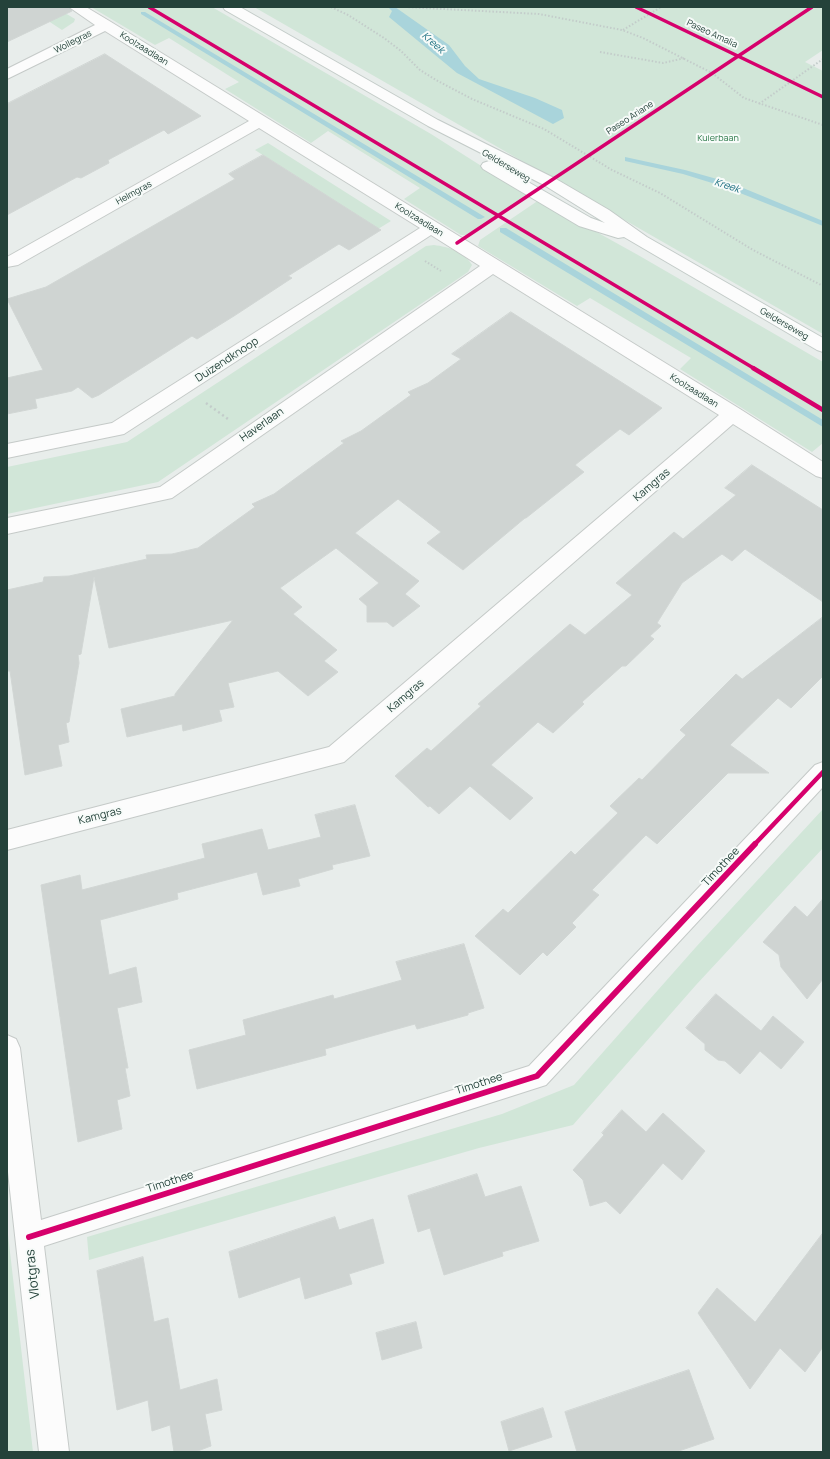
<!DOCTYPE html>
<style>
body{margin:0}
#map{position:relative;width:830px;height:1459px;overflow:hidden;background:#e8edeb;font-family:Manrope,sans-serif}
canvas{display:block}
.frame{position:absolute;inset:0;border:8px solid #24423a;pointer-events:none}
</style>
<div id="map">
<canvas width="830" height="1459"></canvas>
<div class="frame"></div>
</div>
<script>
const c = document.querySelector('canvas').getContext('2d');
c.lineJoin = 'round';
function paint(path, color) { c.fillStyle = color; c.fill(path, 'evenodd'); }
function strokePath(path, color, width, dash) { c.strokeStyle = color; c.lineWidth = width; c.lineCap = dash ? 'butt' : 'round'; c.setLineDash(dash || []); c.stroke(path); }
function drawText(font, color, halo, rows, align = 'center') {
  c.font = font + ' Manrope,sans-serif'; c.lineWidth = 4; c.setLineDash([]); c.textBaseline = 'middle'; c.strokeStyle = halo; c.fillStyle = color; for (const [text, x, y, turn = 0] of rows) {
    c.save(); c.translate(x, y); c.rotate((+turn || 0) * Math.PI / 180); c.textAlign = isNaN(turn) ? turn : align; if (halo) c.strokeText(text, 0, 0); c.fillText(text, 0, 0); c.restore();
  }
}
const green = new Path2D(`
 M27,7h28l20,12 -1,3 -12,8z
 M91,7h121l219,127 96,61 -57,40h-9l-57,-36 16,-11 -92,-57 -17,12 -86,-54 14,-7 -70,-44 -14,7z
 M254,7h569v43l-18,12 18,9v263z
 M268,143l123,78 -13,8 -123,-79z
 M539,200l99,55 185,107v81l-11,9 -132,-83 11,-11 -101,-60 -13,8 -99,-60 2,-6z
 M434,245c15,2 30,6 38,20l-4,7 -310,210 -151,32v-47l120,-25 299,-196z
 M823,809v39l-127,137 -123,140 -94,23 -390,112 -2,-23 415,-123 72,-29 122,-138z
 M7,1226l26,226h-26z`);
const water = new Path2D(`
 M388,7h7l54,38 16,21 14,13 56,19 27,12 2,8 -11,6 -96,-51 -68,-56 3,-6z`);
const stream = new Path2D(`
 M141,12h4l340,205 -4,2h-3l-337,-205z
 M625,157l60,13 46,13 92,38v5l-98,-39 -42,-13 -58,-13z
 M500,228h6l317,192v7l-323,-195z`);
const building = new Path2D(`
 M7,7h61l4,4 -65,31z
 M105,54l96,62 -33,18 -4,-4 -56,30 1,3 -28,15 -4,-1 -70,38v-111z
 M263,155l118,75 -32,20 -10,-6 -51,32 4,2 -58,38 -37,23 -5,-3 -93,59 -7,3 -14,-11 -6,4 -37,8 2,9 -30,6v-36l36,-8 -36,-71 39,-12 189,-108 -6,-5z
 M511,312l151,96 -33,27 -9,-6 -45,36 9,7 -58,46h-1l-62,52 -36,-27 14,-11 -43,-33 -43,34 64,48 -14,13 15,12 -27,21 -6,-5h-20v-16l-8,-7 20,-16 -43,-35 -56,40 22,19 -9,7 44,36 -13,11 14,11 -30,24 -30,-25 -50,12 6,24 -15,3 3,11 -39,10 -1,-7 -55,13 -6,-28 54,-13v-2l58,-74 -124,28 -15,-71 -13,77 -3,1 1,8 -10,59 -3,1 3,19 -11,3 4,21 -37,9 -15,-104h-3v-81l36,-8 1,-5 25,-1 78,-17 -1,-4 26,-1 26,-6 57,-41 -3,-3 22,-10 70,-51 -3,-2 20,-10 50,-36 -3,-3 20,-9 33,-24 -9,-5z
 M752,465l71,45v92l-78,-53 -13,12 -10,-7 -40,29 -25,40 4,3 -11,10 4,3 -28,27h-4l-40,36 2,2 -31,29 -15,-11 -47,43 42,33 -23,22 -40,-34 -31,28 -9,-8 -2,1 -33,-31 32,-28 4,3 50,-45 -3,-2 92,-80 15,11 47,-40 -16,-12 58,-51 9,7 53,-44 -11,-7z
 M823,617v59l-32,32 -13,-10 -48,47 39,28h-41l-71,71 -11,-9 -54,55 7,5 -27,28 4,4 -29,29 -4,-4 -23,23 -45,-39 28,-27 5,4 63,-62 4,4 43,-42 -8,-7 29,-28 3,2 44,-45 -6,-5 56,-56 6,5z
 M355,805l15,51 -38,9 1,4 -35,10 2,7 -37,9 -6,-23 -80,21 1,6 -78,21 9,55 27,-8 6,35 -25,6 11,60h-3l5,28 -13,4 5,29 -44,13 -37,-257 39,-10 2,15 123,-32 -3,-14 60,-15 6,21 53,-13 -6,-22z
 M823,899v80l-16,20 -26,-32 -2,-12 -16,-13 32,-36 12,11z
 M464,944l20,64 -16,5v2l-51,14 -2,-5 -90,25 1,6 -129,34 -8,-39 57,-15 -3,-15 90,-25 1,4 68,-19 -6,-18z
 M716,994l45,37 12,-15 31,26 -23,27 -21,-18 -20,23 -15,-13 -7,-1 -13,-10v-6l-19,-16z
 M622,1110l24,22 17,-19 42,38 -23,29 -19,-17 -43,51 -14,-13 -16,5 -7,-26 -10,-10 31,-35 -2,-2z
 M477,1174l8,23 36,-11 18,55 -37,11 1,4 -59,19 -14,-47 -12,4 -10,-36z
 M335,1217l4,13 34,-11 11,44 -35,11 3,10 -47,15 -5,-22 -61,21 -10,-46z
 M823,1233v114l-18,25 -25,-24 -30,41 -52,-76 19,-25 38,34z
 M143,1257l11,65 14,-4 12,72 37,-11 5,31 -17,4 6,32 -16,6h-21l-4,-27 -18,6 -4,-31 -31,10 -20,-139z
 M416,1322l6,26 -40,12 -6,-27z
 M689,1370l25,69 -38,13h-99l-12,-40z
 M543,1408l9,29 -43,14 -8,-29z`);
const pathFar1 = new Path2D(`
 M331,7l17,8 36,23 17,13 19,19 16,10 36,19 72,30 68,41 48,23 93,57 70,36
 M405,7l134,7 83,16 21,8 69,35 32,25 79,27
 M623,30l38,-23
 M600,52l63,11 22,-5
 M759,104l64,-45
 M425,261l16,10`);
const path = new Path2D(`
 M206,403l22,16`);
const street = new Path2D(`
 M69,7h17l25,15 629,387 83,53v16l-7,-2 -83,-52 -389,338 -337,88v-20l322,-83 390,-332 -226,-141 -321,224 -165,36v-16l153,-31 320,-221 -49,-31 -307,199 -117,24v-14l105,-21 308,-195 -161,-100 -241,137 -11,2v-10l242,-136 -144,-90 -98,48v-10l88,-44z
 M823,762v25l-277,298 -502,161 25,206h-30l-32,-289v-128l9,4 4,9 21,172 488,-154 286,-301z`);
const secondary = new Path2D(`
 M223,7h17l198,113 118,59 53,31 38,27 176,101v14l-6,-2 -193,-113 -6,1 -39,-12 -96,-57 -2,-3 2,-3 6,-2 6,2 96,55 14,5 -61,-38 -116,-59 -203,-116z`);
const cyclewayFar2 = new Path2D(`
 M149,7l606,362
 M636,7l187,90
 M457,243l355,-236`);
const cyclewayFar1 = new Path2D(`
 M753,368l70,42
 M754,845l69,-73`);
const cycleway = new Path2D(`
 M29,1237l508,-161 218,-232`);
const farStreetnames = [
 ["Paseo Amalia",712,34,25],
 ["Wollegras",73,42,-27],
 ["Koolzaadlaan",144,49,32],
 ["Paseo Ariane",630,118,-33],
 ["Gelderseweg",506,166,31],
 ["Helmgras",134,193,-29],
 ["Koolzaadlaan",419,220,32],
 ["Gelderseweg",784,324,30],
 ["Koolzaadlaan",694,391,32]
];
const farParknames = [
 ["Kuierbaan",718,138]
];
const farWaternames = [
 ["Kreek",433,43,41],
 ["Kreek",727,186,18]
];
const streetNames = [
 ["Duizendknoop",227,360,-33],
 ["Haverlaan",262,425,-35],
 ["Kamgras",652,485,-41],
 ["Kamgras",406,696,-41],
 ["Kamgras",100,816,-14],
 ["Timothee",721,867,-47],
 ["Timothee",479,1084,-18],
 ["Timothee",170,1182,-18]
];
const nearStreetnames = [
 ["Vlotgras",33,1274,-96]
];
paint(green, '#d1e6d8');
paint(water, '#a9d4db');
paint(stream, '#a9d4db');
paint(building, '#cfd4d2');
strokePath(building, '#d1d6d4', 1);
strokePath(street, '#c5cac8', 2);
strokePath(secondary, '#c3cbc8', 2);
strokePath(pathFar1, '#c3ccca', 2, [1.5, 2]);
strokePath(path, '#c3ccca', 2.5, [2, 3]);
paint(street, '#fcfcfc');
paint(secondary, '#fcfcfc');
strokePath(cyclewayFar2, '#d6006c', 3.5);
strokePath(cyclewayFar1, '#d6006c', 4.5);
strokePath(cycleway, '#d6006c', 6);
drawText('9px', '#24423a', '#f7fbf9', farStreetnames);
drawText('9px', '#2d7a4b', '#f7fbf9', farParknames);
drawText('italic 10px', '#1c6f80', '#f7fbf9', farWaternames);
drawText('11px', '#24423a', '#f7fbf9', streetNames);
drawText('13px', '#24423a', '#f7fbf9', nearStreetnames);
</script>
